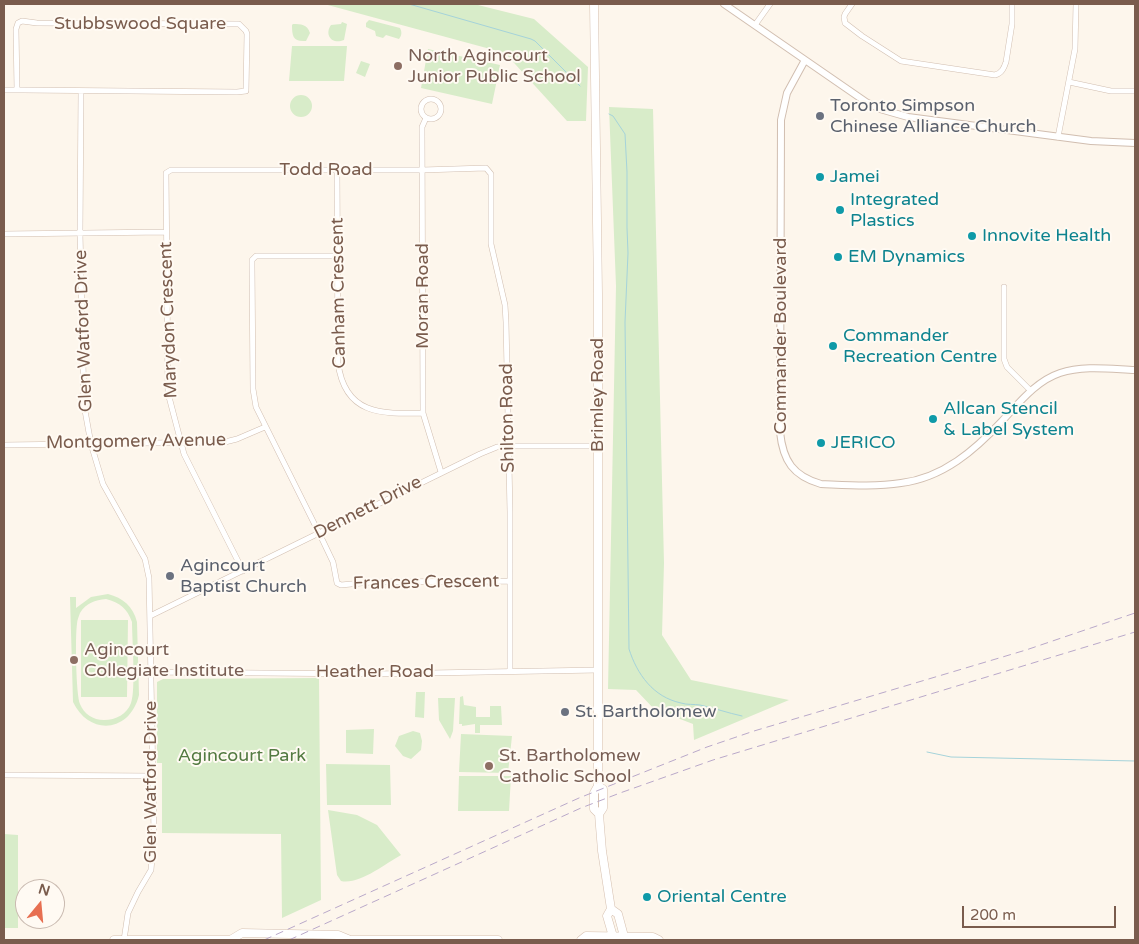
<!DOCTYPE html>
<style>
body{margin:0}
#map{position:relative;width:1139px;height:944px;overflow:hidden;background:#fdf6ec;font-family:"Varela Round",sans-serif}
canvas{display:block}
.frame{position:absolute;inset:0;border:5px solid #7a5c4d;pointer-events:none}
.north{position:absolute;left:15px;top:879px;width:50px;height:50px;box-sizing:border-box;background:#fffaf3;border:1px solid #cabbb1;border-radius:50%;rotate:17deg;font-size:14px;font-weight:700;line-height:20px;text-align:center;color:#7a5c4d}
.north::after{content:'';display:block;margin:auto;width:18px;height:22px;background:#e76f51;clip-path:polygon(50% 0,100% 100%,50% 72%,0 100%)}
.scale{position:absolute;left:962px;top:906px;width:154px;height:22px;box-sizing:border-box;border:2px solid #7a5c4d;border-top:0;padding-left:6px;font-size:15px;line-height:18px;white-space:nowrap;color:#7a5c4d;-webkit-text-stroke:4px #fffaf3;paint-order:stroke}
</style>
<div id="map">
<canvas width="1139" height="944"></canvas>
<div class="frame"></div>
<div class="north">N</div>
<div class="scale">200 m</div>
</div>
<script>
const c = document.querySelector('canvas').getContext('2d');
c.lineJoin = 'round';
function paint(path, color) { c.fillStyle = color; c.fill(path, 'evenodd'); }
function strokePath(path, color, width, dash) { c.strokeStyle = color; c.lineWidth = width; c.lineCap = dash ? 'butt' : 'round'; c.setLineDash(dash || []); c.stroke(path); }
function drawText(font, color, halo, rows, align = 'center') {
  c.font = font + ' "Varela Round",sans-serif'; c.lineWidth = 4; c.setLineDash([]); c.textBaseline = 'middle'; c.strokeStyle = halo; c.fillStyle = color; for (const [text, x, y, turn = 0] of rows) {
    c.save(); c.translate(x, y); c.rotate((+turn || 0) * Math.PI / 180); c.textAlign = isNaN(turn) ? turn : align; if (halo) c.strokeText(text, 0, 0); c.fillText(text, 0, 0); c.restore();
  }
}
const green = new Path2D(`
 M324,4h150l60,15 54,48 -2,54h-19l-62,-68z
 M369,20l31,8c2,4 2,7 -1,11l-13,-4 -3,3 -7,-2 -1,-5 -9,-4v-4z
 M342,22l5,2 -3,16c-12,5 -20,-5 -13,-15l10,-1z
 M293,24c8,0 14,0 17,9l-4,8c-13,1 -14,-5 -14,-16z
 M292,46h55l-3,35h-55z
 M428,49l72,16 -8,39 -71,-16z
 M361,61l9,3 -5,13 -9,-4z
 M290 106a11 11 0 1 1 22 0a11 11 0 1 1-22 0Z
 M609,107l44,2 11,454 -2,72 29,45 98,20 -95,40 -1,-16 -39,-15 -18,-19 -28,-1 8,-403z
 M108,594c15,4 25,12 29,28l2,73c-9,38 -50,41 -66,7l-3,-105h6v11l15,-11zM106,599c14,4 21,9 26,23 0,16 4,69 -1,81 -4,11 -15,17 -27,17 -11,0 -20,-6 -24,-16 -4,-9 -5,-68 -3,-80 0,-4 2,-8 3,-11 6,-10 15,-13 26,-14z
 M81,620h47l-1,77h-46z
 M319,678l2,222 -39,18 -1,-84 -119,-1v-70h-5v-81l6,-3z
 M416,692h9l-1,26 -9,-1z
 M463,696l1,9 12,2v10h14v-11h11l1,19h-22v8h-5v-9l-13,2v-2h-3l1,-27z
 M438,698h17l-2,33 -3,8 -11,-19z
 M374,729l-1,25 -27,-1v-23z
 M413,731l7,2 2,8 -1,9 -10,9 -8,-3 -8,-10 4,-10z
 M461,734l51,2 -4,37 -49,-1z
 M326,764l64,1 1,40h-64z
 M459,776h52l-2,35h-51z
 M328,810l29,5 20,10 24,30c-16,9 -42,30 -60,26l-4,-6z
 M4,834l14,1v93h-14z`);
const stream = new Path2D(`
 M409,4l122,35 4,2 45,45
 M609,114l4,2 12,18 2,38v56l1,25 -3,69 4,327c8,25 24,48 52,54 6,2 13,1 19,2 14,3 28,8 42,11
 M927,752l24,5 184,4`);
const minor = new Path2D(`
 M852,4l-7,10 -1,3 1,6 17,13 39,25 94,14c7,-2 9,-7 11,-13l6,-38v-20
 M755,25l15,-21
 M1069,82l42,9h24
 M4,90h19l214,2 9,-1 1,-57 -1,-3 -7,-7 -202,-1 -15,-2 -4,2 -2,6 1,61
 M81,91l-1,142 4,172 7,39 12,40 42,75 4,19 5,256 -3,36 -13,22 -10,21 -4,27
 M421 109a10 10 0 1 1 20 0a10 10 0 1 1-20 0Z
 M426,118l-4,9 1,286 18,59
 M1058,137l17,-88 1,-45
 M337,170l1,193c7,52 43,51 85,50
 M4,234l162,-2
 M337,256h-81l-4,4v6l1,123 3,18 66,132 11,23 4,21 4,2 31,-3 137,-1
 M1004,287v72l3,8 24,24
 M4,445l221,-3 12,-3 28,-12
 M243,571l-59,-117 -16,-61 -2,-220 5,-3h251l64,-2 5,6v70l14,61 1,17 4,190v159
 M150,616l330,-162 17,-7 12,-1h88
 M150,672l223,2 226,-4
 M4,775l149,1`);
const tertiary = new Path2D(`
 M724,4l142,98 14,7 28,8 183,24 44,2
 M805,60l-18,33 -6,27 -1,312c3,29 13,44 41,52 26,1 54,3 80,-1 42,-5 74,-33 101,-62 17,-18 34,-40 58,-48 23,-8 51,-4 75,-3`);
const secondary = new Path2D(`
 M594,4l4,290v492l-4,7v16l5,5 3,37 9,58 -4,7 7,24
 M598,786l5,3v19l-4,6
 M611,909l7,5 7,26
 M232,939l10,-6 96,2 12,5h148
 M114,940h121
 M581,940l5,-4 67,1 6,3`);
const rail = new Path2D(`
 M264,940l315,-142 128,-51 47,-16 272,-81 109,-37
 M289,940l292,-132 39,-15 93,-33 422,-128`);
const markers = [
 [398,66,5,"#8d6e63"],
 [820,116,5,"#6b7280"],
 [820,177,5,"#0f9aa8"],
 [840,210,5,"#0f9aa8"],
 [972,236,5,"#0f9aa8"],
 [838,257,5,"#0f9aa8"],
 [833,346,5,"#0f9aa8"],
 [933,419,5,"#0f9aa8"],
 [821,443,5,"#0f9aa8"],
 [170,576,5,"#6b7280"],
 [74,660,5,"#8d6e63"],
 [565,712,5,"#6b7280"],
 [489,766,5,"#8d6e63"],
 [647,897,5,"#0f9aa8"]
];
const streetNames = [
 ["Stubbswood Square",140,24],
 ["Todd Road",326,170],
 ["Canham Crescent",339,293,-91],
 ["Moran Road",423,296,-90],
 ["Marydon Crescent",169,320,-92],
 ["Glen Watford Drive",84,331,-92],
 ["Commander Boulevard",781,336,-90],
 ["Brimley Road",598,395,-90],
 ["Shilton Road",508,418,-91],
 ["Montgomery Avenue",136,442,-1],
 ["Dennett Drive",368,508,-27],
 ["Frances Crescent",426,583,-1],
 ["Heather Road",375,672],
 ["Glen Watford Drive",151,782,-90]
];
const educationNames = [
 ["North Agincourt",408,56],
 ["Junior Public School",408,77],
 ["Agincourt",84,650],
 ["Collegiate Institute",84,671],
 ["St. Bartholomew",499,756],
 ["Catholic School",499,777]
];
const worshipNames = [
 ["Toronto Simpson",830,106],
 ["Chinese Alliance Church",830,127],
 ["Agincourt",180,566],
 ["Baptist Church",180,587],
 ["St. Bartholomew",575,712]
];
const cultureNames = [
 ["Jamei",830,177],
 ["Integrated",850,200],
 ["Plastics",850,221],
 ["Innovite Health",982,236],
 ["EM Dynamics",848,257],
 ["Commander",843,336],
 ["Recreation Centre",843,357],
 ["Allcan Stencil",943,409],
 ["& Label System",943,430],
 ["JERICO",831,443],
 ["Oriental Centre",657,897]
];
const parkNames = [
 ["Agincourt Park",242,756]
];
paint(green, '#d8ecc9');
strokePath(stream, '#a5d3da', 1);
strokePath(minor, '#d1beb0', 6);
strokePath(tertiary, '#d1beb0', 8);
strokePath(secondary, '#d6c0b0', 9);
strokePath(minor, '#fff', 5);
strokePath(tertiary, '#fff', 6);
strokePath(secondary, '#fff', 8);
strokePath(rail, '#b9a8c9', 1, [8, 5]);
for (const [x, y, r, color] of markers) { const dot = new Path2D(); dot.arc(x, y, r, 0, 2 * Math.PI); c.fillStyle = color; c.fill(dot); strokePath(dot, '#fffaf3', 2); }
drawText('18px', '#7a5c4d', '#fffaf3', streetNames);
drawText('18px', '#785e54', '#fffaf3', educationNames, 'left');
drawText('18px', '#5b616d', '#fffaf3', worshipNames, 'left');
drawText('18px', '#0d838f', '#fffaf3', cultureNames, 'left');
drawText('18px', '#537a41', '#fffaf3', parkNames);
</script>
